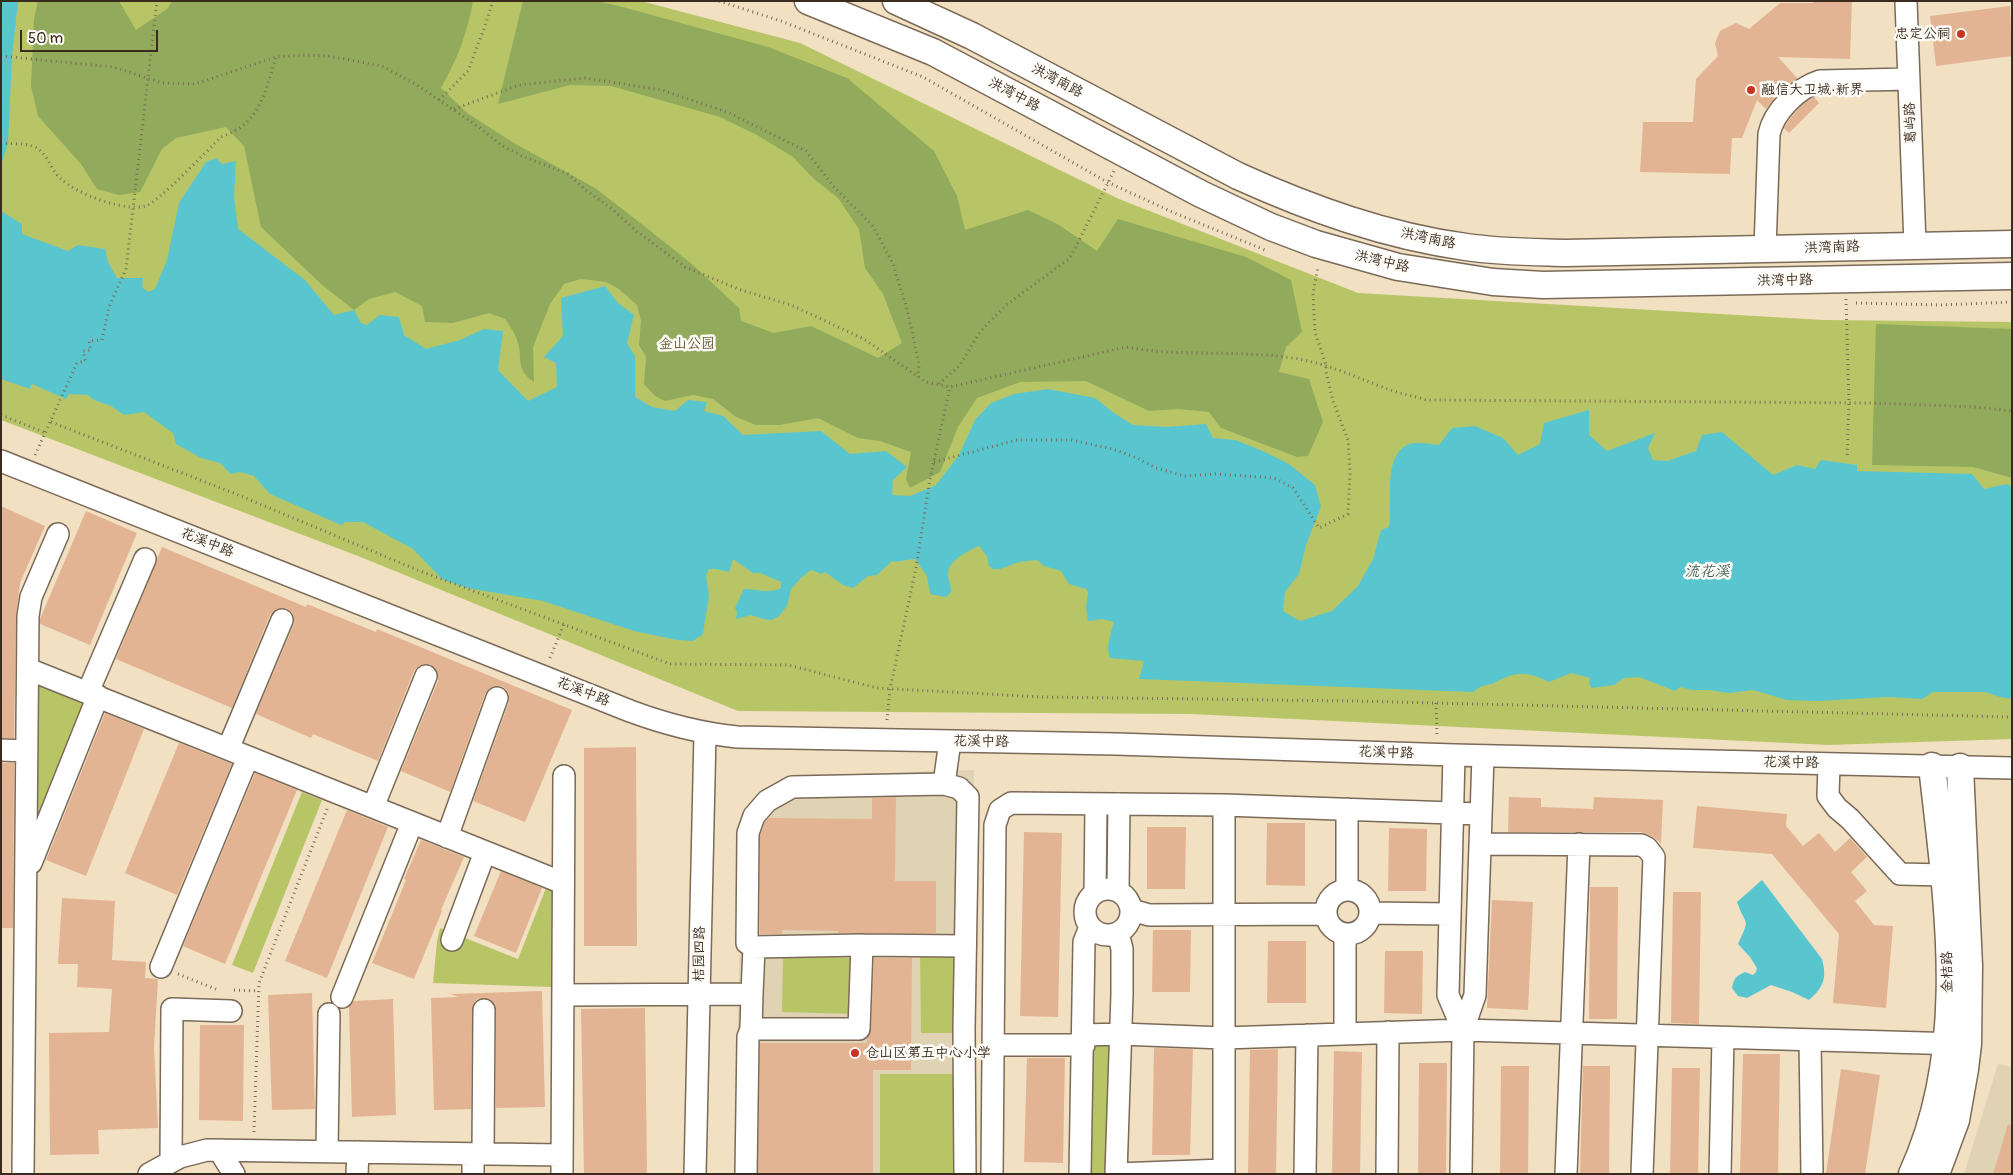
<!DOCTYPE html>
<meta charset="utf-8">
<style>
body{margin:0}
#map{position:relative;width:2013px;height:1175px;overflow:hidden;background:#f1e0c2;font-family:Pangolin,sans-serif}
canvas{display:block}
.frame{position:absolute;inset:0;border:2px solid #3b2a1e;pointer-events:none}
.scale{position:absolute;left:20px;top:30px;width:138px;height:22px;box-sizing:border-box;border:2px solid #3b2a1e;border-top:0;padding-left:6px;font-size:15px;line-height:18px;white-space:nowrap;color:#3b2a1e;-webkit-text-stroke:4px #fdfcf7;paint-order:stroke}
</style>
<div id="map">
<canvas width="2013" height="1175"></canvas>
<div class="frame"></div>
<div class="scale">50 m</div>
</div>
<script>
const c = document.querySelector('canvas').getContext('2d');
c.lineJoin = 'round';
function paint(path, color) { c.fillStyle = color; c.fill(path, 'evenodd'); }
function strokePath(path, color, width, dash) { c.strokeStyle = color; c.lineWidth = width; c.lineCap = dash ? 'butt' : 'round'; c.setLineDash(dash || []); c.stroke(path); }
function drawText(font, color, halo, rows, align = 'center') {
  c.font = font + ' Pangolin,"LXGW WenKai TC",sans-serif'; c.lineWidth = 5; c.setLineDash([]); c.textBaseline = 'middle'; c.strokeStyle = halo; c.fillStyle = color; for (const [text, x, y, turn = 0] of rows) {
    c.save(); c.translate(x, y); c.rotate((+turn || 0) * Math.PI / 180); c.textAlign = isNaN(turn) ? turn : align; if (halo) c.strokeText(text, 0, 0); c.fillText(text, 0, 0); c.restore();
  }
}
const built = new Path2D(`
 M974,770l-1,404h-239l8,-319 21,-60 13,-12 17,-7z
 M1998,1064l14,3v107h-48z`);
const green = new Path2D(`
 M1,1h640l159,42 319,156 239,94 466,27 188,2v417l-184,6 -637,-31 -453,-3 -380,-155 -357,-136z
 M37,682l53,20 -54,134z
 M302,792l20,8 -69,173 -21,-8z
 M546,888l11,3 -5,96 -119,-4 4,-42 3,-13 78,31z
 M920,953h37l1,80h-37z
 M783,956l72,2 -1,56 -72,-2z
 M1093,1046h19l-4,128h-19z
 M880,1074h79v100h-79z`);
const forest = new Path2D(`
 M38,1h81l17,29 31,-21 5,-8h301c-6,34 -16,58 -32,87l26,25 47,30 81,45 53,41 45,36 46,43 2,13 33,12 37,-7 67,32 24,-15 -19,-49 -18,-26 -6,-39 -21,-31 -24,-19 -21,-22 -36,-22 -37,-18 -109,-31 -41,-1 -72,19 25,-103h74l22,5 149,41 79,31 87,73 23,45 8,34 63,-20 31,15 38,26 21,-32 128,38 45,23 11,52 -16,15 -7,25 30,7 14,43 -15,34 -11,1 -76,-29 -12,-16 -30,-3 -30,2 -63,-30 -66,1 -43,16 -19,29 -18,45 -30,16 -4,-9 5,-27 -31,-11 -22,-3 -40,-20 -38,7h-24l-20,-8 -23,-18 -20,-4 -28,6 -10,-5 -11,-12 2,-27 -7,-12 2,-24 -4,-16 -18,-16 -13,-7 -25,-3 -17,5 -14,20 -17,43 1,35c-20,-14 -10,-23 -17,-42 -2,-7 -8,-15 -12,-21l-16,-6 -36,10 -28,-1 -3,-16 -27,-14 -26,7 -15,11 -33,-26 -60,-57 -17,-81 -18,-19 -50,11 -14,11 -22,43 -21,3 -22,-6 -16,-25 -43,-48 -7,-30 3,-67z
 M1876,324l136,5v149l-39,-11 -101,-2z`);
const water = new Path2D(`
 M1,1h17l-6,56 -4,87 -7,21z
 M216,158l6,6 14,-3 -2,34 4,34 67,51 29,35 20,-5 7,13 6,2 13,-10 19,2 5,18 22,14 34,-9 24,-11 19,2 -5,39 30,31 29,-14 -1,-24 -12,-6 19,-21 -2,-38 44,-12 13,17 16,12 -7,28 8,13v41l17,10 23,4 13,-11 19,2 -3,9 19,5 20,19 78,-4 29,23 36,-3 21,16 -14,13 -1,15 18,1 26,-11 23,-30 16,-35 16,-17 23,-9 34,-5 47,9 19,15 19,12 34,2 39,-3 7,14 22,2 28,11 26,13 26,21 6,22 -15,38 -7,29 -14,18 -2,19 17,10 32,-10 26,-25 15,-27 8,-29 8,-3c4,-22 -7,-70 18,-82 9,-4 22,-1 32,0l13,-17 23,-2 28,12 15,17 22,-11 4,-21 45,-13v25l18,16 48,-18 -7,15 5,12 14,1 29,-10 6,-16 20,-3 51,43 24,-10 18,4 6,-9 36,5v6l115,3 12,15 23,-5 5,3v212l-12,-2 -15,-5h-52l-11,7 -34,-2 -69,4 -32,-1 -34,-10 -24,3 -20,-3h-17l-12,-3 -5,4 -36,-14 -15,1 -10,7 -22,3 -3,-4 1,-6 -19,-5 -22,9c-23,-11 -32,-11 -55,1 -3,2 -8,1 -11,3 -4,1 -7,4 -10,6l-334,-13 5,-18 -34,-3c-5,-11 1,-25 4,-36l-12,-3 -14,2 -2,-14 2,-15 -2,-3 -17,-5 -8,-13 -17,-5 -7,-6 -18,2 -19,7h-7l-4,-3 -2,-10 -8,-10c-11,5 -33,15 -31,30 1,6 3,9 3,16l-5,5 -16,-3 -3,-18 -12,-17c-8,0 -16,4 -23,2l-15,14 -9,1 -15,12 -10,-3 -18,-13 -4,2 -9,-4 -4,2 -7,6 -10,11 -4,17 -8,10 -7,4 -9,-1 -12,-4 -15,4 1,-7 -2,-4 9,-19c13,0 25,5 37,-1v-6l-21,-9h-7l-20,-14 -4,13 -13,-3h-7l-3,6 3,21 -6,38 -10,7 -16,-1 -43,-9 -91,-30 -76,-13 -25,-9 -29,-30 -50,-27h-18l-4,3 -71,-31 -16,-18 -14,-4 -9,2 -11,-11 -19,-5 -25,-14 -3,-11 -29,-21 -20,3 -13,-9 -17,-6 -6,-5 -19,-1 -3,5 -34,-15 -2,5 -29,-10v-168l21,13v10l46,17 10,-6 27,4 3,13 9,16h26l-1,9 6,5 7,-3 12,-29 12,-57 27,-41z
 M1762,880l60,79c5,19 2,28 -13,41l-17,-8 -21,-7 -24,13 -9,-2 -6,-8c2,-10 4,-12 13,-16l8,3 3,-3 1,-4 -7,-11 -12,-13c13,-28 8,-16 -1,-42z`);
const building = new Path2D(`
 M1813,1h39l-2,58 -72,-2 19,21 -17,14 -14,17 -9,-9 -15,38h-10l-2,36 -90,-2 3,-50h50l3,-43 22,-23 -3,-13 5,-12 16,-8 13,6 31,-26h33z
 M2010,6l2,50 -76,10 -6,-50z
 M1814,97l5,6 -30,30 -5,-5 7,-11 12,-13z
 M1,506l44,20 -25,57 -4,33 -2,122h-13z
 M86,511l51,22 -47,112 -50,-21v-5z
 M162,547l144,60 1,-3 69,28 1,-3 195,81 -47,112 -52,-21 36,-99v-7l-2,-5 -5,-4h-8l-5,3 -4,5 -35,98 -49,-21 37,-90v-6l-2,-6 -6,-5h-5l-6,2 -5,5 -36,90 -65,-27 -2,4 -55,-24 38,-90v-5l-2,-6 -6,-5h-5l-6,2 -5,5 -38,93 -116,-49z
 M105,713l39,16 -58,147 -40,-16z
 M179,743l53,21 -55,131 -52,-22z
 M636,747l1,199h-53v-198z
 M1,763h13l-1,165h-12z
 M255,773l42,17 -72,174 -42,-18 17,-41h2h-2z
 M896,797l-1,84h41v52h-98v-2l-56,-1v4h-22v-99l5,-13 4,-4 103,1v-21z
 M1509,797l32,1v9l52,2 1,-12 69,3 -2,43 -8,-6 -12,-5h-133z
 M1697,806l90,8 -1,12 17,20 16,-13 16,19 15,-14 17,19 -16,15 16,19 -12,10 19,24 19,1 -7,82 -53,-5 6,-69 -67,-80 -79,-6z
 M347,810l41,17 -61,151 -42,-17z
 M1267,823h38v63l-39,-1z
 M1147,827h39l-1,62h-38z
 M1389,828l38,1 -1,62h-38z
 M1024,832l38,1 -4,184 -38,-1z
 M421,840l43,17 -23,53 1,1 -28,68 -42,-16 34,-83 -2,-1z
 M501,871l41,17 -26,65 -42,-17z
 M1590,887h28l-1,132h-28z
 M1673,892h28l-2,132 -28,-1z
 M62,898l53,3 -3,59 34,2 -1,16 13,1 -4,68 4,81 -60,2 1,24 -49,1 -1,-122 60,-1 3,-43 -35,-2 1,-23h-20z
 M1492,900l41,2 -5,108 -41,-2z
 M1153,930h38l-1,62h-38z
 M1268,941h38v62h-39z
 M1385,951h38l-1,63 -38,-1z
 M874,958h38l-1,112h-38v104h-115l2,-131h107v-4l4,-10z
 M542,991l3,116 -49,1v-98l-1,-6 -4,-4 -7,-2 -7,1 -3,4 -2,7 -1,99 -37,1 -3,-112 28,-1 -9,-3z
 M312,993l3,116 -43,1 -4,-115z
 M393,999l3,116 -44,2 -3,-110 5,-6z
 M645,1008l2,166h-63l-3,-165z
 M200,1025h44l-1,96 -44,-1z
 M1154,1048l39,1 -3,106h-38z
 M1278,1049l-2,125h-28l2,-124z
 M1334,1051l28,1 -2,122h-28z
 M1743,1054h37l-2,119h-38z
 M1027,1058h38l-2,105 -39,-1z
 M1419,1063h28l-1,111h-28z
 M1501,1066h28l-1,108h-28z
 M1583,1066h27l-1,108h-29z
 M1672,1068h28l-2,106h-28z
 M1841,1069l39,6 -15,99h-39z
 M2008,1124l4,1v49h-19z`);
const path = new Path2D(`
 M719,1l62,20 142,56 184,105 70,32 88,36
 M1,56l112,11 49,16 33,1 81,-27 27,-2 25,1 54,10 35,19 63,43 21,17 21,11 46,18 19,17 25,18 23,21 50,37 56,23 50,15 73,34 62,43 24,5 176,-40c51,10 107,3 159,10 38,4 70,20 105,33 12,4 24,6 36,10l444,3 106,4 36,4
 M439,100l29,-29 17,-45 8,-25
 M454,109l65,-24 66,-7 77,12 65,22 79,39 28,36 39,39 20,38 14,45 12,55 -1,13
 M1,143c10,1 22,0 31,3 15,4 18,24 29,33 16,15 63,33 85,27 12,-4 63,-57 75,-69 40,-14 43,-43 55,-79
 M1846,299l3,104 -2,55
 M1856,303l84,2 72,-3
 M939,384l21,-19 20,-33 25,-26 65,-48 44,-87
 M1,415l45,18
 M51,422l180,70 189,79 250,93 118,1 89,23 165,9 311,4 659,16
 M35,455l42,-92 8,-2 -2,-10 8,-1 -2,-9 13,-1 7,-33 17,-38 31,-268
 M934,462l83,-22h54l42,9 24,9 19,10 29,8 30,-2 59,4 19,10 26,40 29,-14 2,-41 -2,-33 -15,-39 -7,-29v-7l-11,-33 -2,-39 5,-26
 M550,658l14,-34
 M1436,703l1,32
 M887,720l3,-31 26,-121 14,-89 20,-92
 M178,974l40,16
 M234,990l25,1
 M254,1132l5,-149 68,-174`);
const minor = new Path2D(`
 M1906,1l9,244
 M1765,249l4,-115c5,-23 29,-46 51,-53l89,-2
 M1,461l629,250c35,13 69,22 107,26l379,7 338,11 558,13
 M28,669l535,214
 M88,692l57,-133
 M228,749l54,-129
 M1,750l26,1
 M1454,755l-6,240 15,35
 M1829,764l-1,32 9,12 13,11 50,55 44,1
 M944,784l6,-43
 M1224,805v369
 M373,807l53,-131
 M1347,809v80
 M447,837l50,-139
 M1480,844l161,1 6,3 7,9 -12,317
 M31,863l67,-167
 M1085 912a23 23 0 1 1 46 0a23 23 0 1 1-46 0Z
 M1326 912a22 22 0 1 1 44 0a22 22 0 1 1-44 0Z
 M1118,891l1,-87
 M1095,893l1,-89
 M1132,910l17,5 177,-1
 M1370,913l80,1
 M1345,934v100
 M452,940l33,-88
 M862,945l103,1
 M754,947l-7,-4 1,-110 6,-17 13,-15 25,-14 152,-3 15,4 9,9 -4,232 1,145
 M161,967l87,-210
 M563,995l189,-1 -1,35h108l3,-84 -108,2 -2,47
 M342,997l70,-174
 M1084,1035l36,-1 104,4 239,-8 497,14
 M1810,1041l2,133
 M994,1045h90
 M219,1150l15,24
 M327,1151l2,-137
 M473,1154v20
 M483,1154l1,-144
 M171,1161l1,-152 59,2
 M23,1174l5,-558 3,-19 27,-63
 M149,1174l31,-17 27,-7 355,5
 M357,1174l1,-22
 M562,1174l2,-398
 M695,1174l10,-440
 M746,1174l2,-137 3,-8
 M992,1174l3,-349 5,-15 11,-7 213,2 257,9
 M1080,1174l4,-232 6,-15
 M1116,1174l6,-180v-45l-4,-16
 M1116,1174l108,-4
 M1305,1174l2,-139
 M1387,1174l1,-142
 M1461,1174l2,-144 12,-35 8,-239
 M1566,1174l13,-330
 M1720,1174l3,-136`);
const major = new Path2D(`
 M808,1l125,51 268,142 70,33 45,17 82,23 95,15 50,3 469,-9
 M896,1l76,35 266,140c73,33 148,60 228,71 33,5 66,5 99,6l447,-9
 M1912,1174c59,-127 35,-273 20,-408
 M1936,1174l20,-54 9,-51 3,-25 1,-78 -9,-199`);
const markers = [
 [1961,34,5,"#c8321e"],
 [1751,90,5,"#c8321e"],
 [855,1053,5,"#c8321e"]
];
const poiNames = [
 ["忠定公祠",1951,34,"right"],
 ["融信大卫城·新界",1761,90],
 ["仓山区第五中心小学",865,1053]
];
const streetNames = [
 ["洪湾南路",1057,81,28],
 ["洪湾中路",1014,95,28],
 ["葛屿路",1911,123,-92],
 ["洪湾南路",1428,239,12],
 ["洪湾南路",1832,248,-2],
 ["洪湾中路",1382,262,13],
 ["洪湾中路",1785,281,-1],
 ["花溪中路",207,543,22],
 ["花溪中路",583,692,22],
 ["花溪中路",981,742,1],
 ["花溪中路",1386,753,2],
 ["花溪中路",1791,763,1],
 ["桔园四路",700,954,-89],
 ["金桔路",1948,972,-91]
];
const parkNames = [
 ["金山公园",687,344]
];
const waterNames = [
 ["流花溪",1707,572]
];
paint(built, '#e0d3b4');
paint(green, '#b7c567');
paint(forest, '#91aa5c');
paint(water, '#59c6cf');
paint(building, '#e3b493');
strokePath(minor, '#7b6a57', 24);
strokePath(major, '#7b6a57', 29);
strokePath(path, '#7b6a57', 3, [1, 4]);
strokePath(minor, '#fff', 21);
strokePath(major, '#fff', 26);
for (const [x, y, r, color] of markers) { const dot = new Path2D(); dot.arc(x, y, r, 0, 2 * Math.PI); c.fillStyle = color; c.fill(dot); strokePath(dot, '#fdfcf7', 2); }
drawText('14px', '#3b2a1e', '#fdfcf7', poiNames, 'left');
drawText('14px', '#3b2a1e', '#fdfcf7', streetNames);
drawText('14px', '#605834', '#fdfcf7', parkNames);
drawText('italic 15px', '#46615c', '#fdfcf7', waterNames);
</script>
